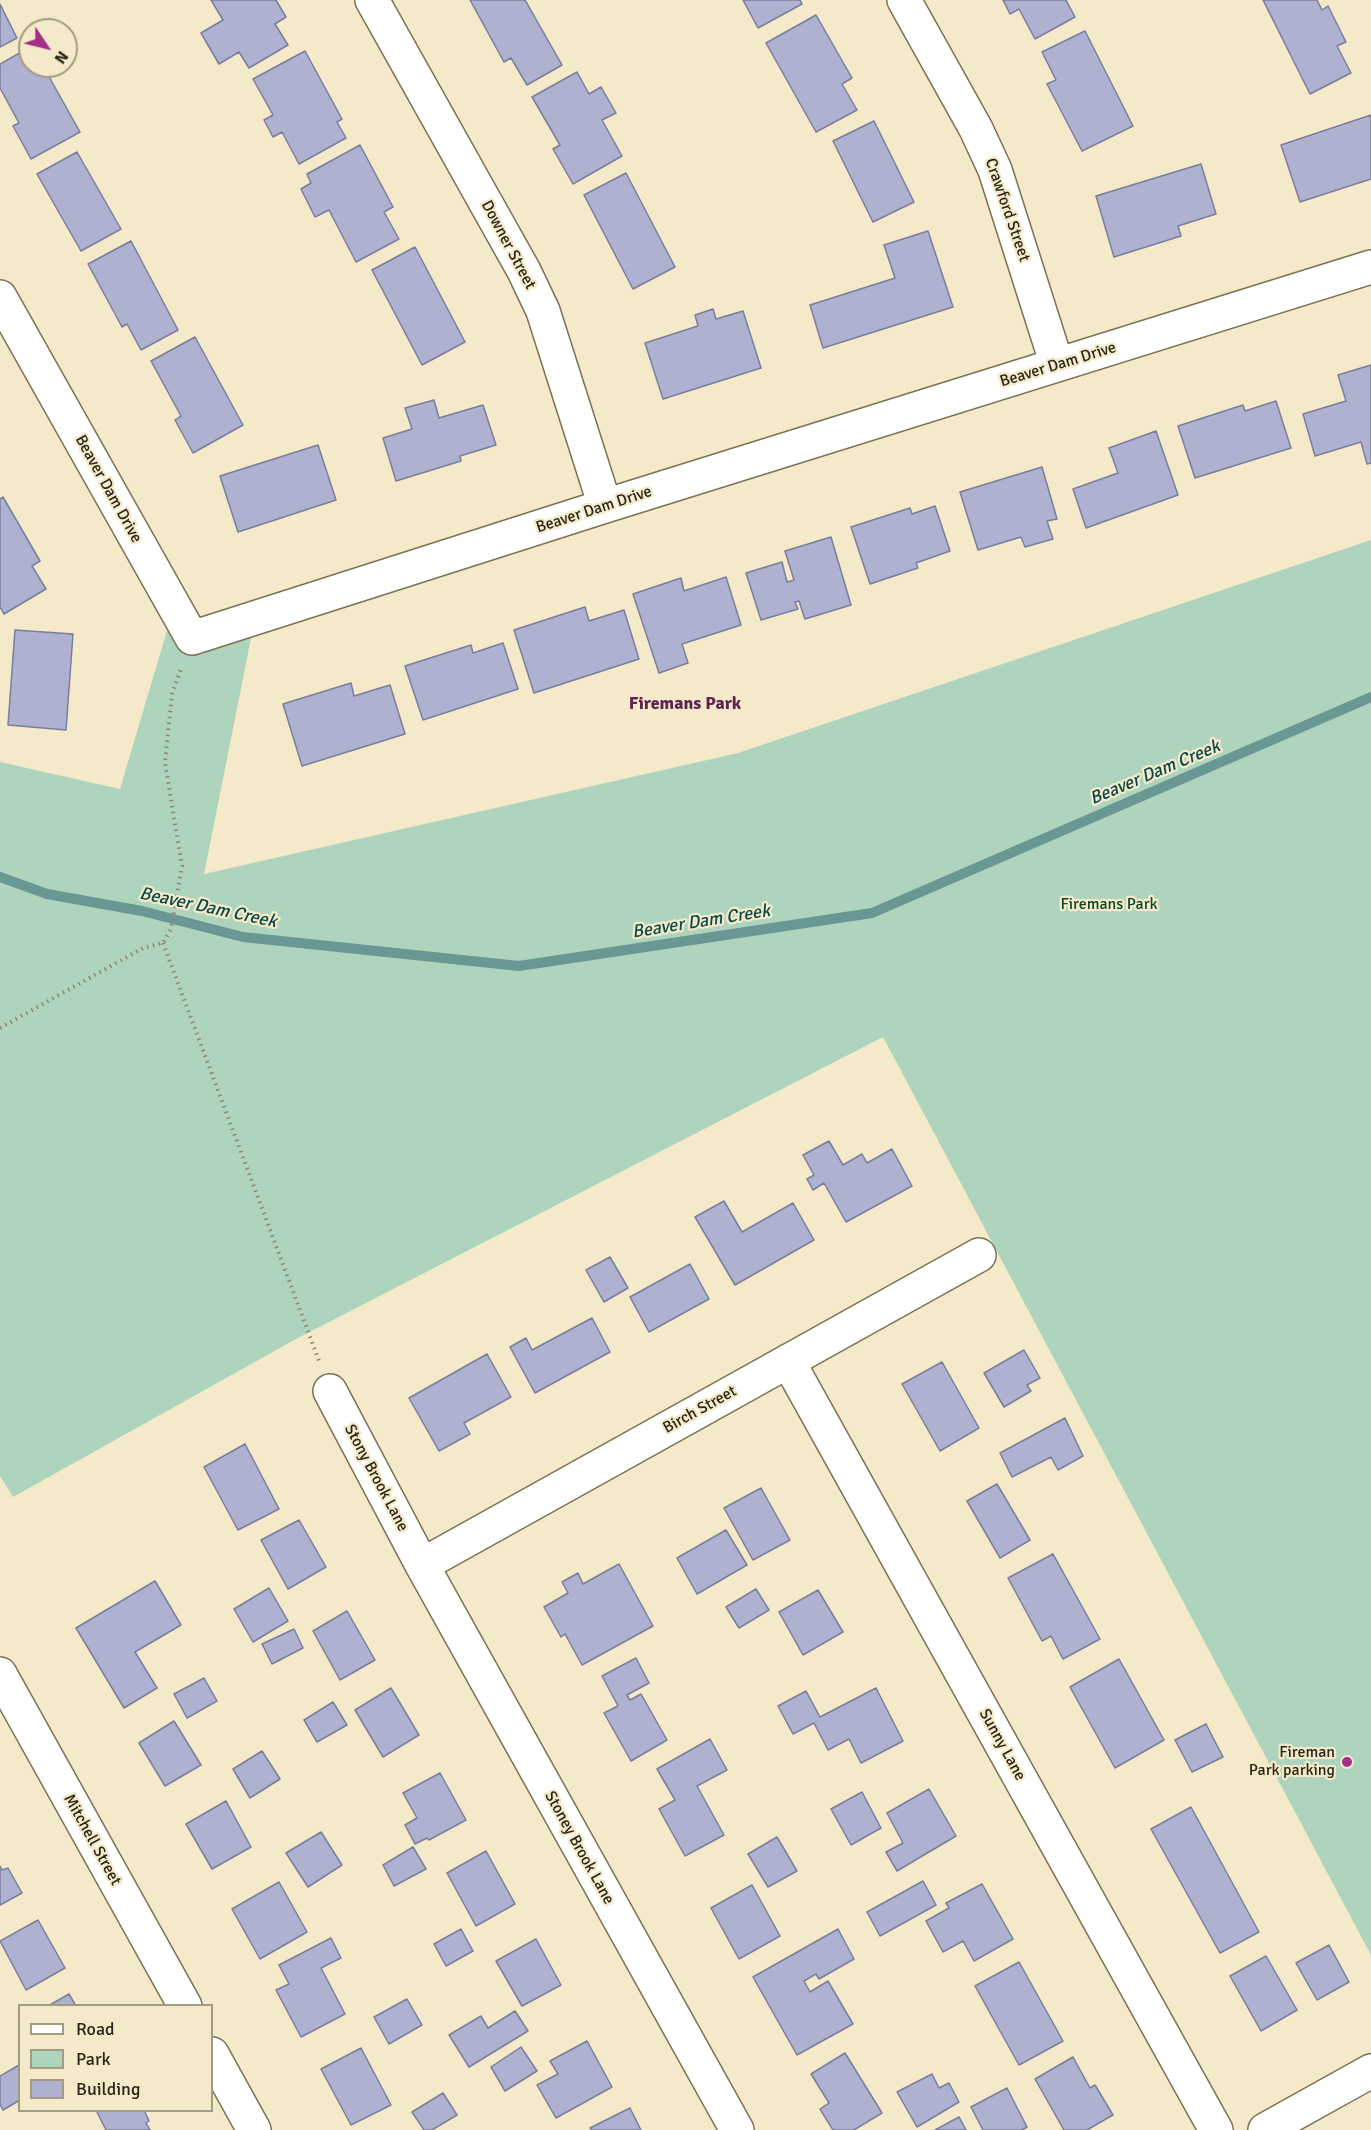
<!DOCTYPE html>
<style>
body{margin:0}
#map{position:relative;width:1371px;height:2130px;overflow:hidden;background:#f4eaca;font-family:Signika,sans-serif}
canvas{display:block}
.legend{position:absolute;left:18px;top:2004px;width:195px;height:108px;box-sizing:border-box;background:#f4eaca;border:2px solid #a29b83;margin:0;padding:8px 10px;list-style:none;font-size:18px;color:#282418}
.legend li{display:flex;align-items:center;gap:12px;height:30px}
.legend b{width:30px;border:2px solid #a29b83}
.north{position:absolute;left:18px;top:18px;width:60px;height:60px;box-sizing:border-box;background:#f4eaca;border:2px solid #a29b83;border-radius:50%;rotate:125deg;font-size:16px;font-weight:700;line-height:24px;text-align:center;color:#282418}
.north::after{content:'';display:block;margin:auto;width:21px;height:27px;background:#a32f8a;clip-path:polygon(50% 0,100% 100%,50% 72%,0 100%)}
</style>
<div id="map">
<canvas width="1371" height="2130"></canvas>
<ul class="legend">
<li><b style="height:8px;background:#fff"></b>Road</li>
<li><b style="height:16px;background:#afd4be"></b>Park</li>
<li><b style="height:16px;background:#aeb1d0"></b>Building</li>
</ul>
<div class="north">N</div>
</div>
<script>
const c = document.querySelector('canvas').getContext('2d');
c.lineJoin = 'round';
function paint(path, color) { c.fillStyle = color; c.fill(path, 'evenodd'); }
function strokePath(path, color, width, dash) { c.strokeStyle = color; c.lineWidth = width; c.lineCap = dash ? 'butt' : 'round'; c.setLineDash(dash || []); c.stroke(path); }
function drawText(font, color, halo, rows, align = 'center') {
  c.font = font + ' Signika,sans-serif'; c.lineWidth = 4.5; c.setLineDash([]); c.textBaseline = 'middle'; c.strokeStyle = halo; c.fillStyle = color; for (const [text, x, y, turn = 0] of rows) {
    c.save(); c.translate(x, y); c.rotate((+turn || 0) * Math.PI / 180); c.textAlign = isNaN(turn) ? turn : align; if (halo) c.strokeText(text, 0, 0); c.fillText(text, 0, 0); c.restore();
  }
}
const green = new Path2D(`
 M1371,540v1415l-488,-918 -587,302 -283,158 -13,-21v-714l120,27 54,-182 18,31 63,-20 -51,256 534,-121z`);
const stream = new Path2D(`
 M0,877l47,17 95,17 101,26 276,29 353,-53 499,-216`);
const building = new Path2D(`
 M211,0h65l10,17 -11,7 13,21 -39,23 -10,-16 -20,12 -18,-31 22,-13z
 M470,0h55l37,65 -35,20 -16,-27 -7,4z
 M743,0h57l2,4 -44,24z
 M1003,0h63l9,17 -40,22 -16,-30 -9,5z
 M1263,0h54l5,10 6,-4 18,36 -9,4 14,27 -41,21z
 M0,4l17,34 -17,9z
 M816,15l36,63 -10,6 15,26 -41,22 -50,-89z
 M1085,31l48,95 -51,25 -35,-67 9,-4 -14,-28z
 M30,47v19h13l37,66 -49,27 -18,-33 6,-3 -19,-35v-24z
 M305,51l37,68 -5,3 9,16 -47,26 -17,-32 -9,5 -9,-17 9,-5 -20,-36z
 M577,72l12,22 12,-7 15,26 -14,7 20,36 -49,28 -20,-35 7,-4 -28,-48z
 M1371,115v64l-71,23 -19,-57z
 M874,121l40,81 -41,20 -40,-81z
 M360,145l33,62 -9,5 15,27 -43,23 -27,-52 -14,7 -14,-28 10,-6 -4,-9z
 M77,152l44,77 -40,22 -44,-77z
 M1201,164l15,50 -38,12 3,10 -67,21 -18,-61z
 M626,173l49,94 -42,22 -49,-94z
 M928,231l25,76 -130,41 -13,-43 85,-27 -11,-33z
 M131,241l47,89 -37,20 -14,-26 -5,3 -34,-63z
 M415,247l50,95 -43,23 -50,-95z
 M713,309l3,10 27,-8 18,57 -98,31 -18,-56 53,-17 -3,-11z
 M195,337l48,88 -50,28 -18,-33 6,-4 -30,-55z
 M1371,365v98l-4,1 -6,-22 -46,14 -12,-42 43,-13 -8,-26z
 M434,400l5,18 44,-13 13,40 -36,11 1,5 -65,20 -13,-43 29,-9 -7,-21z
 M1276,401l15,47 -96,30 -17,-52 65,-21 2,6z
 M1156,431l22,64 -92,33 -13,-39 45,-16 -9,-25z
 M318,445l18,55 -98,32 -18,-56z
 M1042,467l15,52 -10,2 6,18 -28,8 -4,-10 -43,13 -18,-58z
 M3,497l37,64 -8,5 14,23 -42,25 -4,-7v-108z
 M935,506l15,45 -34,12 2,5 -48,16 -19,-57 59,-19 2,6z
 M831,537l20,68 -46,14 -6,-18 -4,1 3,7 -37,11 -15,-47 36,-11 5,20 7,-2 -9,-29z
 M726,577l15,48 -59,19 6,19 -29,10 -26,-79 48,-16 3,13z
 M585,607l4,14 35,-11 15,49 -105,34 -20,-63z
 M15,630l58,4 -7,96 -58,-5z
 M503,643l15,46 -95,31 -18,-54 66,-21 2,8z
 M351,683l3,13 36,-11 15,49 -103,32 -19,-62z
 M829,1141l14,24 19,-11 5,9 25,-14 20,37 -66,36 -22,-39 -11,7 -6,-11 7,-4 -11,-20z
 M724,1201l18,31 51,-29 21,37 -79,45 -40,-68z
 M610,1257l18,31 -24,14 -18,-32z
 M690,1264l19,35 -60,33 -19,-35z
 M592,1318l18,34 -75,41 -25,-46 16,-9 6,12z
 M1024,1350l16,28 -13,7 4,6 -27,16 -20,-34z
 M487,1354l24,43 -47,26 6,11 -31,17 -30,-53z
 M942,1362l37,66 -39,23 -38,-67z
 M1065,1418l18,38 -25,14 -7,-13 -39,20 -12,-24z
 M245,1444l34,65 -41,21 -34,-63z
 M997,1484l33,56 -30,18 -33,-57z
 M761,1488l29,52 -37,20 -29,-52z
 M299,1520l27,47 -38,22 -27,-49z
 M726,1530l21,35 -50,29 -20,-36z
 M1053,1554l47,85 -37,20 -12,-23 -9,5 -34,-63z
 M619,1564l34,62 -71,39 -17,-31 -4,3 -17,-30 24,-14 -6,-11 16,-9 5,11z
 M155,1581l26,44 -46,27 22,36 -33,20 -48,-80z
 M269,1588l19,33 -35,21 -19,-33z
 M756,1589l13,21 -30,18 -13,-21z
 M818,1590l25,42 -40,23 -24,-43z
 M347,1611l28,49 -35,20 -27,-49z
 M294,1629l9,19 -31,16 -10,-20z
 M636,1658l13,25 -22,12 3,5 11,-6 26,46 -36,21 -27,-48 14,-7 -16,-30z
 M1119,1659l45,81 -49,28 -45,-81z
 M204,1678l13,23 -30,17 -13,-24z
 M391,1688l28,47 -36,22 -28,-47z
 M876,1688l27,53 -42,22 -12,-24 -21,11 -14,-27 -21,11 -15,-28 28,-15 14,26z
 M333,1702l14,23 -30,17 -13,-22z
 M174,1721l27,44 -36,21 -26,-43z
 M1206,1724l17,33 -31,15 -17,-32z
 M710,1739l17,31 -30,16 27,49 -39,21 -26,-47 16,-9 -18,-31z
 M262,1751l18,28 -30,19 -17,-29z
 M440,1773l26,47 -37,20 -2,-2 -12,6 -10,-19 12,-7 -14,-25z
 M929,1789l27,47 -59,35 -11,-19 17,-9 -16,-30z
 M862,1792l19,36 -30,17 -20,-36z
 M226,1801l25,46 -39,22 -26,-45z
 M1191,1807l68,125 -39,21 -69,-124z
 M321,1832l21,33 -34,22 -22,-34z
 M777,1837l20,34 -29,16 -20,-33z
 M413,1847l13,22 -32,17 -11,-21z
 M486,1851l29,53 -39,22 -29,-53z
 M0,1866l2,4 6,-2 14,25 -22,12z
 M923,1881l13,24 -56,31 -13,-24z
 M279,1882l28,50 -47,27 -28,-50z
 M982,1884l31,55 -39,22 -11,-20 -20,11 -17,-31 23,-13 -3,-5z
 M752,1885l28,51 -41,23 -28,-51z
 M38,1920l27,48 -39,22 -26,-49z
 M461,1929l12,22 -27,15 -12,-22z
 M838,1929l16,30 -35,20 -3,-5 -12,7 6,11 18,-11 25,43 -56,31 -44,-78z
 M331,1938l10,20 -20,10 24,46 -44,23 -25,-47 13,-6 -10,-19z
 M536,1939l25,46 -39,21 -26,-45z
 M1329,1945l20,37 -32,18 -21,-37z
 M1266,1956l31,54 -36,21 -31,-55z
 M1019,1962l44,79 -44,24 -44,-79z
 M69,1994l7,12h-28z
 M407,1999l15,26 -33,19 -15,-27z
 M515,2011l13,20 -59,36 -20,-32 32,-19 7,12z
 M587,2041l25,46 -56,31 -19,-33 21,-11 -8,-13z
 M521,2047l16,24 -32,20 -14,-24z
 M361,2048l30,57 -40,20 -30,-56z
 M845,2053l37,60 -28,17h-21l-13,-21 9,-6 -18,-29z
 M1073,2057l17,31 5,-3 18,30 -26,15h-23l-29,-51z
 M19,2065l1,35 -17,10 -3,-6v-28z
 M932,2074l7,14 10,-5 10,19 -42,25 -20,-35z
 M1007,2088l20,39 -5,3h-39l-12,-23z
 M443,2093l14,22 -25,15h-8l-12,-18z
 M630,2108l11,22h-49l-2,-2z
 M96,2110h48l5,11 -3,2 4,7h-44z
 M959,2117l7,13h-31z`);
const path = new Path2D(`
 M163,943l156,418
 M0,1028l143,-80 20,-5 8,-14 11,-63 -17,-103 7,-69 9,-25`);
const minor = new Path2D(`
 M372,0l152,271 19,40 62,195
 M904,0l72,129 19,41 62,195
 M0,297l192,341 413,-132 766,-239
 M788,1361l428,769
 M330,1391l92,174 315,565
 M422,1565l557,-310
 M0,1674l185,332
 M212,2054l42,76
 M1265,2130l106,-59`);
const markers = [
 [1347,1762,6,"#a32f8a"]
];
const streetNames = [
 ["Crawford Street",1007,210,71],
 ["Downer Street",508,245,62],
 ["Beaver Dam Drive",1058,365,-17],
 ["Beaver Dam Drive",108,489,61],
 ["Beaver Dam Drive",594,510,-18],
 ["Birch Street",700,1410,-29],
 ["Stony Brook Lane",376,1478,62],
 ["Sunny Lane",1002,1745,61],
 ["Mitchell Street",92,1840,61],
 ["Stoney Brook Lane",579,1848,61]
];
const parkNames = [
 ["Firemans Park",1109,905]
];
const poiNames = [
 ["Fireman",1335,1753],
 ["Park parking",1335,1771]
];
const neighbourhoodNames = [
 ["Firemans Park",685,704]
];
const waterNames = [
 ["Beaver Dam Creek",1155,773,-23],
 ["Beaver Dam Creek",208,908,12],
 ["Beaver Dam Creek",701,922,-9]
];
paint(green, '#afd4be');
strokePath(stream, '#699793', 10);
paint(building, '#aeb1d0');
strokePath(building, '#7a7d9b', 1.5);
strokePath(minor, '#7b7254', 36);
strokePath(path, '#8d8670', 4, [1.5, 4.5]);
strokePath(minor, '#fff', 33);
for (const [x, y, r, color] of markers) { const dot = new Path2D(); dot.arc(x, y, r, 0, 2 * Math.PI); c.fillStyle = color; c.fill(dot); strokePath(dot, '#f4eaca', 2); }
drawText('16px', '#282418', '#f4eaca', streetNames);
drawText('16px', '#04472b', '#f4eaca', parkNames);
drawText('16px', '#282418', '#f4eaca', poiNames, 'right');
drawText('bold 18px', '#5d2550', '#f4eaca', neighbourhoodNames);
drawText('italic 18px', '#084848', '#f4eaca', waterNames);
</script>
